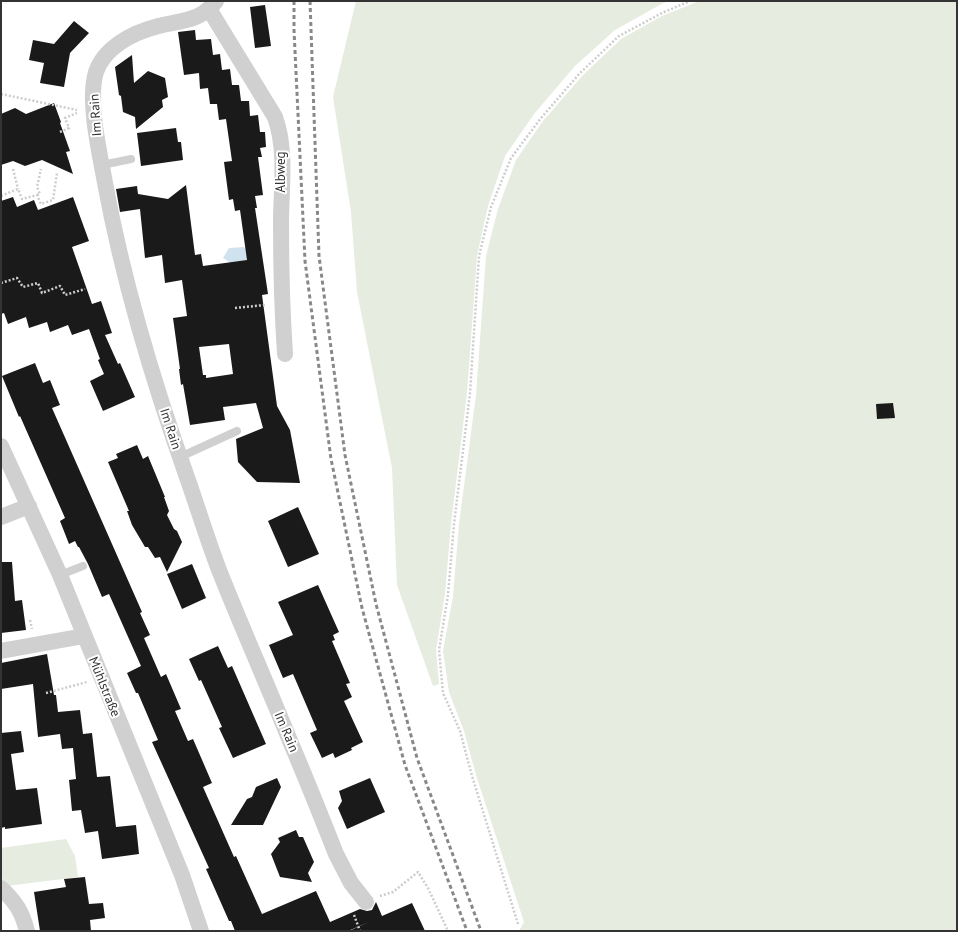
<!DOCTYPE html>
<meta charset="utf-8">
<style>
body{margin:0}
#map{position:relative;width:958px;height:932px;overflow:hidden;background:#fff;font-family:"PT Sans",sans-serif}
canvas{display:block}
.frame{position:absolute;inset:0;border:2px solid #333;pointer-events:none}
</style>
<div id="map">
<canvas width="958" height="932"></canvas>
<div class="frame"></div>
</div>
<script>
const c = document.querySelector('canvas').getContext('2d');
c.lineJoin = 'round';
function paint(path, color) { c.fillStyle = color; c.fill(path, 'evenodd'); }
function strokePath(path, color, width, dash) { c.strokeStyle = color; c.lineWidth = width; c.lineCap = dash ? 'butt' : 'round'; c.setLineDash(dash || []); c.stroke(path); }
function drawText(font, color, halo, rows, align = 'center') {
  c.font = font + ' "PT Sans",sans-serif'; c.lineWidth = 4; c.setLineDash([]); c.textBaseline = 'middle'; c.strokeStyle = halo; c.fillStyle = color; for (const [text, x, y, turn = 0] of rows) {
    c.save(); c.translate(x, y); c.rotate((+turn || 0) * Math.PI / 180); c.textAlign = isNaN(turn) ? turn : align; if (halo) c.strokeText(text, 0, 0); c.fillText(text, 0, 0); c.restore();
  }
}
const green = new Path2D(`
 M356,1h311l-52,29 -40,36 -41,48 -29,42 -17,50 -11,50 -10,137 -16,131 -6,70 -9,56 3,34 -6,2 -36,-101 -5,-117 -35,-176 -6,-80 -18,-115z
 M699,1h258v930h-438l5,-9 -48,-147 -12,-44 -15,-39 -6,-41 10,-55 6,-72 17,-129 10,-139 12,-47 18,-49 27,-39 40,-46 38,-36 41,-23z
 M66,839l9,17 3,21 -71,9 -6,-9v-29z`);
const water = new Path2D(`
 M244,247l6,6 -4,8 -15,2 -8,-5 6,-10z`);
const building = new Path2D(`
 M265,5l6,41 -16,2 -5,-41z
 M74,21l15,12 -19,20 -6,34 -24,-4 4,-20 -15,-3 4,-20 21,4z
 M195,30l1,10 15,-1 2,16 7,-1 2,16 8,-1 2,16h7l2,16h8l1,15 8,-1 2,17h5l1,15 -6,1 2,9h-4l5,38 -8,1 2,12h-2l13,86 -6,1 15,111 13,24 10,53 -43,-1 -19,-20 -2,-23 27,-11 -7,-25 -33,4 2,13 -35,5 -7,-41 -2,1 -2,-16h1l-7,-51 14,-2 -5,-36 -17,3 -3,-28 -17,3 -5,-49 -20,3 -4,-23 21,-3 1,8 30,5 18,-14 9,70 6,-1 2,12 44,-6 -7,-50 -5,1 -2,-12 -4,1 -5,-38 8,-1 -6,-42 -7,1 -2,-16h-7l-2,-16 -8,1 -1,-16 -15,2 -6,-43zM229,344l4,30 -27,4v-3h-3l-4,-28z
 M132,55l2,28 14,-12 17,7 3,19 -6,3 1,7 -27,22 -1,-12 -12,-5 -2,-16 -2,-1 -4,-28z
 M54,103l7,19 -1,1 10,28 -4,1 7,22 -31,-14 -17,6 -12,-5 -12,4v-51l14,-6 11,6z
 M176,128l2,14h3l2,18 -42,6 -4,-33z
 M13,197l4,10 17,-7 4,10 35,-13 16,44 -17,6 20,57 9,-3 11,32 -7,2 13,29 2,-1 15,34 -32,14 -13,-30 14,-7 -6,-14 2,-1 -11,-30 -17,6 -4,-10 -18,7 -3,-10 -18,6 -3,-11 -18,7 -4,-11 -3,1v-113z
 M35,363l8,20 7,-3 10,25 -8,3 90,204 -2,1 10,22 -6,3 17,39 5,-3 15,35 -6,2 13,30 5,-2 19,44 -9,4 31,70 2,-1 26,58 54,-23 14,31 30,-13 7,2 5,-1 4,-8 6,14 30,-13 13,28h-76l20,-9 -21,9h-113l-4,-10h-2l-23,-52 3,-1 -57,-126 6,-2 -20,-47h-2l-9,-20 14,-7 -32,-72 -7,3 -14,-33 -9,-17h-1l-3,-6 -6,3 -9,-23 5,-3 -45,-102 -1,1 -17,-41z
 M893,403l2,15 -18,1 -1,-15z
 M137,445l6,14 5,-3 17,41h-1l5,14 -2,4 7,14 3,2 5,11 -15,30 -7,-15 -5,1 -7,-11h-3l-13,-22 -5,-14h2l-21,-49 10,-4 -2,-4z
 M298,507l21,47 -31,13 -20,-46z
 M1,562h11l3,39 7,-1 4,30 -25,3z
 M192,564l14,34 -24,11 -15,-35z
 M318,585l21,47 -6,3 2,5 -3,1 18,42 -4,1 6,13 -8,4 19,41 -12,6 1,2 -17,8 -2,-5 -11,5 -12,-25 7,-3 -24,-56 -10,4 -14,-33 24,-10 -15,-33z
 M218,646l10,22 4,-2 34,78 -33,14 -14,-30 3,-1 -21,-47 -2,1 -10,-22z
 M47,654l7,41h2l2,17 22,-2 3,24 9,-1 5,44 13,-1 6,51 20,-2 3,29 -37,5 -4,-28 -13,2 -4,-23 -9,1 -3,-31 7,-1 -3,-31 -11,1 -2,-15 -22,3 -5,-53 -32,5v-26z
 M21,731l3,21 -13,2 5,36 21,-2 5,36 -37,5v-2l-4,1v-95z
 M277,778l4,9 -18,38h-32l16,-26 5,-2 4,-10z
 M370,778l15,34 -38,17 -9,-21 4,-7 -3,-10z
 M296,830l3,7h4l11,25 -6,11 4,9 -32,-5 -9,-23 9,-12 -2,-4z
 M85,877l4,27 14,-1 2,15 -15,2 1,11h-51l-6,-39 32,-5 -2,-8z`);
const path = new Path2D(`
 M1,94l76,16
 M60,132l9,-4 -4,-10 12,-5
 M13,169l5,20
 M37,195l3,-1 -3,-7 4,-18
 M1,196l17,-7 4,10 15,-4 4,9 12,-4 4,-27
 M1,283l16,-5 6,9 15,-4 4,10 18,-7 5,9 20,-6
 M235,308l30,-3
 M30,620l2,9
 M46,693l41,-11
 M380,896l13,-4 25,-20 10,16 20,43
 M354,915l6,16
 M518,924l-46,-148 -12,-45 -17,-38 -4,-43 9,-55 6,-71 16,-131 9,-137 12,-49 20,-49 30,-40 39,-45 39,-37 43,-23 28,-12`);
const lane = new Path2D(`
 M102,165l29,-6
 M180,457l57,-26
 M60,575l23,-9`);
const street = new Path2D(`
 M216,1c-17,22 -37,19 -61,26 -23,6 -51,21 -59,45 -9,29 4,82 9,111 19,103 49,202 84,300 10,29 19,58 30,87 23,58 48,114 71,171 16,37 31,75 46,113l15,29 15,19
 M209,9l66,108c12,34 6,71 6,106 0,44 1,87 4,131
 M1,446l59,129 122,300 19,56
 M1,517l28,-11
 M1,651l83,-15
 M1,888c15,14 21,24 26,43`);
const rail = new Path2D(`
 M294,1v29l11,231 26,198 31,149 43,157 62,166
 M310,1l9,255 26,199 31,149 41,154 64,173`);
const streetNames = [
 ["Im Rain",96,115,-94],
 ["Albweg",281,172,-90],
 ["Im Rain",170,429,72],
 ["Mühlstraße",104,687,68],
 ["Im Rain",286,732,67]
];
paint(green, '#e6ecdf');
paint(water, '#cfe2ee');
paint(building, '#1a1a1a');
strokePath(path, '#cdcdcd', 2.5, [2, 2]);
strokePath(lane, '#d0d0d0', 8);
strokePath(street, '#d0d0d0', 16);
strokePath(rail, '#888', 3, [4, 3]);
drawText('13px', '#333', '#fff', streetNames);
</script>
